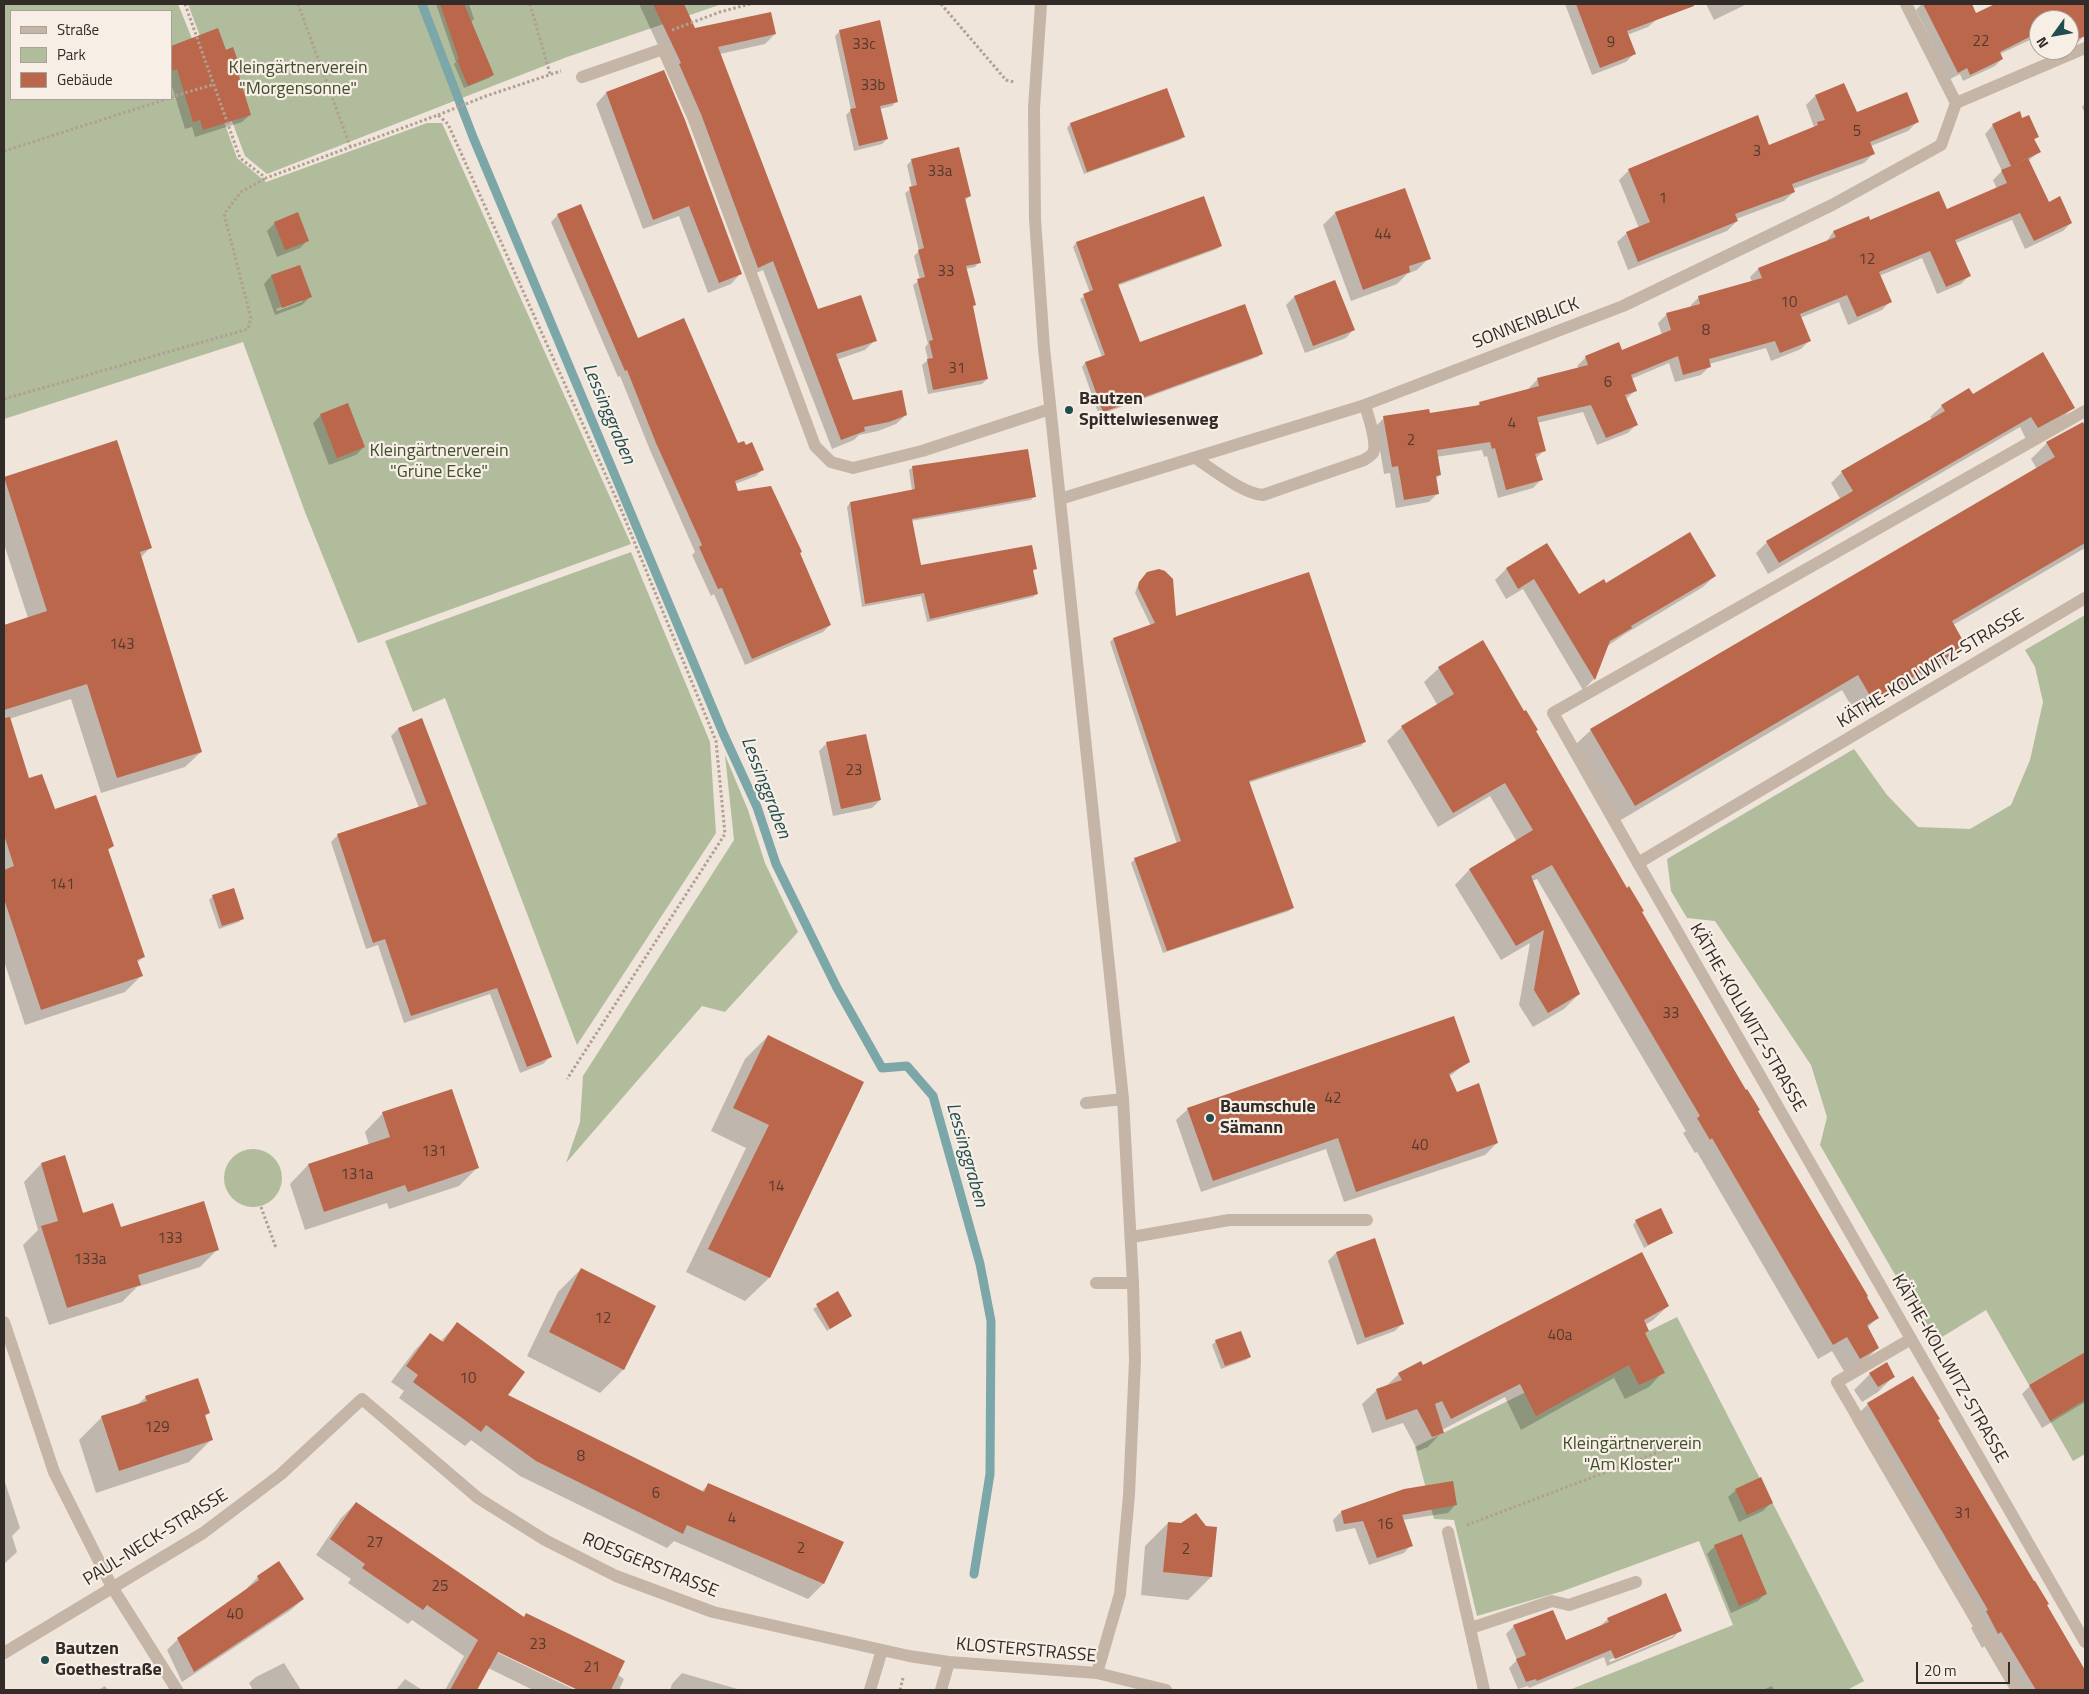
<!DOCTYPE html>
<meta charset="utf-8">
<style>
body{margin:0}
#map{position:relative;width:2089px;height:1694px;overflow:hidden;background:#efe5da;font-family:"Titillium Web",sans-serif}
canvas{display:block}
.frame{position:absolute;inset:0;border:5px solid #332b27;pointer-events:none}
.legend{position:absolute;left:10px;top:10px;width:162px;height:90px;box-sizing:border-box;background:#f7efe6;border:1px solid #a9a19a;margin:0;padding:6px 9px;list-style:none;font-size:15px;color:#332b27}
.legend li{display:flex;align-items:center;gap:10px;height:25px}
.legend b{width:25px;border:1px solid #a9a19a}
.north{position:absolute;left:2029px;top:10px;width:50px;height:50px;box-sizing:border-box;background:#f7efe6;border:1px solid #a9a19a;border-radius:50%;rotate:238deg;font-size:14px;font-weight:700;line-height:20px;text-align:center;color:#332b27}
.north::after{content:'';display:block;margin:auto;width:18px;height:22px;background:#214d50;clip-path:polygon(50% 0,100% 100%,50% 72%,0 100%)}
.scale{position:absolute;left:1916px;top:1662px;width:94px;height:22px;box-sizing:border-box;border:2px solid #332b27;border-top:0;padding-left:6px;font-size:15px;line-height:18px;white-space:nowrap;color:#332b27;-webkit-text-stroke:4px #f7efe6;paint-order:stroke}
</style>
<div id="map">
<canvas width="2089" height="1694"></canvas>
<div class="frame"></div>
<ul class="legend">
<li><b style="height:6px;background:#c5b5a7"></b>Straße</li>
<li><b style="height:14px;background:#b1bc9c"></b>Park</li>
<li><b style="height:14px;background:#ba674c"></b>Gebäude</li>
</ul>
<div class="north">N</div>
<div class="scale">20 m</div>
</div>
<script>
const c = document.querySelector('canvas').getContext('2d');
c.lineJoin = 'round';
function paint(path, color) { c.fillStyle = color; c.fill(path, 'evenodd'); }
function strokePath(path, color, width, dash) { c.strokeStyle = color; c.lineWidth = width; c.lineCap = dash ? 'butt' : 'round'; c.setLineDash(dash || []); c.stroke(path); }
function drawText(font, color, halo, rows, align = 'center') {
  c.font = font + ' "Titillium Web",sans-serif'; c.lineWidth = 4.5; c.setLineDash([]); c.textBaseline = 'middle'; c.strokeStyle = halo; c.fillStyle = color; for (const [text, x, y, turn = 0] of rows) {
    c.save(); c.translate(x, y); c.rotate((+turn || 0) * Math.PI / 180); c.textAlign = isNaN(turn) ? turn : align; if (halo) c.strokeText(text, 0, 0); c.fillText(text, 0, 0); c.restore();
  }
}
const green = new Path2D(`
 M4,4h174l34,84 25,70 29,24 161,-59h15l189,421 -273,99 -53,-131 -62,-170 -239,77zM11,11h160v88h-160z
 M188,4h534l-155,53 -300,117 -22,-18z
 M631,552l79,190 6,91 -139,212 -132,-347 -32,14 -28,-71z
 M2085,615v737l-56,33 -43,-75 -52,32 -114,-197 7,-28 -16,-52 -96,-144 -28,-3 -16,-27 -4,-32 187,-110 33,46 31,32 52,2 41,-24 19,-45 13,-58 -8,-35 -10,-17z
 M725,755l23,55 17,53 33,69 -73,80 -23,-6 -136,157 14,-41 3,-46 151,-236z
 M224 1178a29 29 0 1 1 58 0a29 29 0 1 1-58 0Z
 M1677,1317l187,364 -17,9h-278l164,-65 -34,-84 -136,50 -86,25 -23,-96 -20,-1 -19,-72z
 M2085,1400v54l-12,7 -23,-40z`);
const shadow = new Path2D(`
 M436,4h33l5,15 -3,3 21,53 -3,3 -25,10 -10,-24 2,-2z
 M639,4h44l12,26 80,4 -10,10 -45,10 98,256 57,30 -10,10 -29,10 16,42 54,13 -10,9 -18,7 -19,4 -5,5 -22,9 -69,-179 -15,6 -77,-203z
 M1565,4h85l6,16 -8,7 -21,8 7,19 -8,8 -34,13z
 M1706,4h41l-33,16z
 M1922,4h48l6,10 22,-10h87v18l-4,2 4,11 -7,7 -9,4v-26h-30v24l-3,-7 -36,17 2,5 -7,7 -32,15 -3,-7 -10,5 -34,-69z
 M840,31l57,70 -5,5 -12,3 7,30 -5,5 -28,7 -8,-36 5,-5 -16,-74z
 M171,47l54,4 16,23 -3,4 12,37 -8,7 -47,15 -3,-10 -7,2 -14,-46z
 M2041,50h18l-15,6z
 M663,72l78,201 -10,11 -23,9 -29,-77 -36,13 -47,-125 10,-11z
 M1815,96l41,18 62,7 -10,10 -37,15 3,7 -10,10 -71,26 1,3 -10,9 -48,18 1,2 -10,10 -99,39 -11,-28 10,-9 12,-5 -20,-48 10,-10 140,-24 45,-19 -8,-22z
 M2085,103v10l-3,-6z
 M2022,119l16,17 -4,4 5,12 -11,9 20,42 23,20 -8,8 -38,18 -13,-29 -56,23 13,33 -8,8 -24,10 -15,-36 -43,18 11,26 -8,8 -34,15 -9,-23 -39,16 9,23 -8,8 -30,12 -5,-13 -57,16 1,2 -9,9 -26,7 -6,-19 -38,16 5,11 -10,9 10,26 -8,8 -31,12 -14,-33 -46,11 8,27 -10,9 6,21 -8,8 -35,10 -11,-42 -3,1 -2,-7 -46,7 4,18 -5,4 2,15 -8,8 -33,6 -6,-35 -6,1 -8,-48 8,-8 45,-4 47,-7 4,-4 49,-13v-2l8,-8 42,-12 -2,-2 9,-9 35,-5 41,-17 -4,-12 9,-9 24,-6v-3l8,-8 53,-15 -2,-5 8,-8 68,-27 7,-10 35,-14 2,4 76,-12 51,-21 -4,-9 9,-9 -17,-37 8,-9z
 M1070,124l113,12 -3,4 -96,34 -17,-46z
 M912,160l58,36 -6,5 15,61 -4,5 -10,2 22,110 -5,5 -54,10 -6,-29 6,-5 -3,-13 3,-3 -15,-59 7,-5 -6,-24 5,-5 -14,-58 7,-5 -5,-23z
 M1405,190l24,68 -12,12 -10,4 -10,10 -46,17 -28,-76 12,-12z
 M1203,197l18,49 -4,3 -100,37 22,58 123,9 -4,4 -159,58 -17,-48 3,-4 17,-6 -22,-58 10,-6 -17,-46 3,-4z
 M558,215l80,125 125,129 -7,7 -21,8 2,9 62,60 31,72 -7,7 -78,33 -31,-71 -3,2 -19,-41 3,-3 -45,-102 -30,-74 -2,1 -67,-155z
 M275,223l33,17 -8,8 -23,9 -10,-26z
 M300,267l10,30 -8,8 -27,10 -11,-31 7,-8zM302,299v3l-25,9 -1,-2z
 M1335,281l18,49 -7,8 -41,15 -19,-48 8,-8z
 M1972,395l101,12 -11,12 -36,20 -6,-12 -252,147 -12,-21 11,-11 74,-42 -10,-17 11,-11 90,-52 -2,-3 12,-11z
 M321,415l43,32 -8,8 -27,10 -16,-42z
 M2082,423l3,5v120l-132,77 12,21 -16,16 -92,54 -15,-26 -223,131 -44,-76 16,-15 446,-261 -6,-10 16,-16z
 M117,442l34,105 -11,11 61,194 -16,15 -84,26 -30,-94 -62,20 19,61 26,31 59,35 -6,5 36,106 -6,6 4,13 -16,16 -100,33 -21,-64v-335l24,-8 -24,-74v-66z
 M913,467l121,29 -3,4 -120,21 9,46 115,1 -3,4 5,22 -4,3 -106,25 -6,-26 -59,11 -15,-100 3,-4 62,-12 -3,-21z
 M1546,544l33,52 26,-11 110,-9 -12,11 -78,47 -19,13 -12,32 -11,11 -60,-101 -17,10 -11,-19 11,-11z
 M1143,578l32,40 189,124 -3,4 -113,37 44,125 -3,3 -126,42 -32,-90 4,-4 42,-15 -67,-202 3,-3 38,-13 -16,-33 4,-11z
 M1439,668l96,64 342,586 -10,10 11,20 -15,14 -18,11 -13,-22 -14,8 -121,-207 -2,1 -12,-20 3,-2 -149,-252 -5,2 47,113 -15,15 -31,18 -14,-22 11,-62 -29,17 -46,-75 14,-15 48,-28 -27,-46 -52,31 -51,-86 15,-14 36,-21 -14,-24z
 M422,720l128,337 -7,7 -23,9 -30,-79 -86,29 -26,-78 -12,4 -35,-107 7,-7 81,-27 -28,-72 7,-7z
 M827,743l53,57 -8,8 -39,8 -14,-65z
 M213,896l30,22 -4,4 -20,7 -10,-29z
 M768,1036l95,47 -94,195 -24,23 -59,-29 60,-124 -35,-17 34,-72z
 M1468,1061l-19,16 8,16 40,50 -12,12 -141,47 -18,-53 -125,43 -25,-72 12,-11z
 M383,1113l95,54 -19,19 -70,23 -2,-6 -82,27 -15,-46 18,-19 61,-20 -4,-13z
 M41,1164l41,50 38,15 97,21 -17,17 -63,20 -15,15 -73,23 -26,-80 15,-15 -14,-48z
 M1636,1221l35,12 -27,15 -11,-23z
 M1374,1239l29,84 -8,8 -38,14 -29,-84 8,-8z
 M581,1269l74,37 -32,64 -23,23 -73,-37 31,-64z
 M837,1293l13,23 -23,15 -14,-22z
 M1668,1306l-15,14 -8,5 2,6 -3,3 19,38 -14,15 -24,12 -11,-21 -93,52 -16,-33 -63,33v2l-14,15 -10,4 -15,-28 -31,10 -10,-29 15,-14 8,-3 14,-13 23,-8z
 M457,1324l49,71 195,97 7,-7 134,58 -19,41 -15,15 -134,-58 -7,7 -147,-72 -49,-36 -6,6 -66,-48 5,-7 -13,-9 24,-32 15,-16 10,8z
 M1216,1341l34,16 -4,3 -25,9 -9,-24z
 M2085,1353v49l-43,26 -20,-34 8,-8z
 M1870,1374l24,2 -16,16 -16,10 -8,-12z
 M146,1397l62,16 -4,4 8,22 -23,23 -93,31 -17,-53 23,-23 35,-12z
 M1868,1404l69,16 148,252v18h-74l-26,-44 -3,2 -11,-20 2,-2 -121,-206z
 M4,1479l16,49 -8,8 5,16 -13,12z
 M1405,1490l50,15 -7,8 -46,7 9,25 -7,8 -35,12 -14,-37 -19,4 -3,-12 8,-8z
 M1736,1490l35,13 -8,8 -24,11 -11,-25z
 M356,1503l167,115 3,-3 98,64 -5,11h-38l-88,-42 -1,2 83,40h-42l-45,-22 -14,22h-29l19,-34 -52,-36 -4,4 -60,-41 3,-4 -35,-24 25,-37z
 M1168,1523l43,54 -23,23 -47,-5 4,-49z
 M1715,1546l51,47 -8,8 -27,12 -24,-59z
 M258,1577l45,22 -12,11 -109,72 -15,-32 11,-11 70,-49 -1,-2z
 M1608,1619l72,11 -7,8 -66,28 -3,-9 -75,31 -1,-2 -10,3 -9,-21 8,-8 -11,-26 8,-8 51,16 35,-16zM1673,1633v3l-63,26 -1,-2z
 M284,1663l17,27h-48l-4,-7 7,-6z
 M682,1673l59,17h-71l2,-6z
 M405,1679l17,11h-26z
 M105,1686l3,4h-10z
 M1772,1686l2,4h-11z`);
const stream = new Path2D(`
 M422,4l51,133 250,596 34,74 19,57 61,124 45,80 25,-2 26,30 47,168 11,57 -1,153 -16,100`);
const building = new Path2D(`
 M440,4h24l30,71 -26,11 -11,-26 2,-1z
 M653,4h31l11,24 76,-16 5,22 -58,13 100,262 43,-14 16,46 -41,13 17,46 49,-10 5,25 -18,7 -25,5 1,4 -24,9 -68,-179 -15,7 -57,-154 -22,-50 2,-1z
 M1576,4h118v2l-67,25 9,23 -36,14z
 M1923,4h49l4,9 19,-9h90v32l-16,7v-23h-30v12l-39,20 3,7 -33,16 -3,-7 -9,5z
 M880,20l18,82 -18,4 8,33 -29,7 -9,-37 6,-1 -17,-78z
 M218,28l8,22 7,-3 10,28 -4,1 12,39 -48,15 -3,-10 -7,2 -16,-53 -6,2v-25z
 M664,70l21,50 57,154 -23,9 -30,-77 -36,14 -47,-128z
 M1844,83l13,29 50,-20 12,30 -49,20 5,12 -83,30 3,8 -60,22 3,7 -100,41 -12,-30 24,-10 -22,-53 130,-54 11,30 49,-20 -1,-3 8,-2 -10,-25z
 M1167,88l18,49 -98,35 -17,-49z
 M2020,111l2,7 7,-3 10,22 -5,2 7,13 -27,13 14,-7 21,44 11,-6 12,27 -38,18 -14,-28 -65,27 16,36 -25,11 -16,-36 -51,21 13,30 -35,15 -10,-22 -47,19 11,27 -31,12 -5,-12 -66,18 2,8 -28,8 -5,-19 -47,19 6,16 -12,4 13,30 -32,13 -15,-33 -54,12 9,34 -11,3 8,26 -37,10 -11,-42 -3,1 -2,-7 -53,8 4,25 -5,1 3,18 -35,6 -6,-34 -6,1 -9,-51 46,-7 1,4 50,-8 -1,-3 60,-16 -2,-8 51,-13 -3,-9 34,-14 3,8 49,-20 -5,-17 34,-9 -2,-8 64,-18 -4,-10 78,-31 -3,-6 36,-15 1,4 69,-29 8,18 60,-26 -6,-13 10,-4 -19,-42z
 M959,147l12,49 -6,2 16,65 -15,3 10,39 -3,1 15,73 -55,11 -6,-31 6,-1 -4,-17 4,-1 -16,-61 8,-2 -7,-27 6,-2 -15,-61 8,-2 -6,-26z
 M1405,188l26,71 -22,7 1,6 -47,18 -28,-78z
 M1204,196l18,50 -104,38 22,58 105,-38 18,50 -160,58 -18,-50 20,-7 -22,-61 10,-4 -17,-48z
 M581,204l57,134 46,-20 54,125 6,-2 2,4 6,-3 12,28 -29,11 3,10 33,-5 31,66 -2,1 31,72 -79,34 -30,-71 -4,1 -19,-42 3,-2 -46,-102 -29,-73 -2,1 -68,-157z
 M298,212l11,29 -24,9 -11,-28z
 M300,265l12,32 -30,11 -11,-33z
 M1335,280l20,50 -42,16 -19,-50z
 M2043,352l32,56 -37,20 -7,-11 -252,146 -13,-22 87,-50 -12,-20 104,-60 -4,-6 28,-17 4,6z
 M348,403l17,44 -28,11 -17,-44z
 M2083,422l2,4v117l-133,78 14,25 -93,55 -15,-26 -223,131 -45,-77 465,-272 -9,-15z
 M117,440l35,108 -12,4 62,200 -85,26 -30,-94 -83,26v-85l43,-14 -43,-134z
 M1028,449l8,48 -124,22 9,46 111,-20 5,24 -4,1 5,24 -108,25 -6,-26 -59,11 -15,-102 65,-13 -3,-23z
 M1690,532l26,44 -85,50 1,2 -22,13 -15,39 -61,-101 -16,10 -12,-21 41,-25 32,51 25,-15 2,4z
 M1159,569l6,2 8,8 3,37 133,-44 57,170 -117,39 45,127 -127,43 -33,-93 47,-17 -68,-203 42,-15 -17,-35 1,-6 8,-10z
 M1483,640l41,71 2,-1 12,20 -2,1 91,157 2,-2 15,25 -2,1 104,178 1,-1 13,21 -2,1 110,185 -1,1 12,21 -12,7 12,23 -19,11 -13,-22 -14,8 -121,-207 -2,2 -13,-22 3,-2 -148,-251 -21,11 49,118 -32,19 -14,-23 10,-60 -28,16 -47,-77 64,-39 -28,-47 -52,30 -52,-87 53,-32 -16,-27z
 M10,717l19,61 13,-4 13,35 41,-14 18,51 -6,3 37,108 -8,3 6,16 -102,34 -37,-111v-29l10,-4 -10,-31v-117z
 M422,718l130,339 -25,10 -30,-79 -86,28 -26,-77 -12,4 -36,-109 90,-30 -29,-76z
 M866,734l15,66 -40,9 -15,-67z
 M234,888l10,31 -22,7 -10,-31z
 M1454,1016l16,46 -21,12 8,18 22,-9 19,60 -142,49 -18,-54 -125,43 -26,-73z
 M768,1035l96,47 -94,196 -62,-29 61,-124 -36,-17z
 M452,1089l27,79 -71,24 -3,-7 -81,27 -16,-48 82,-27 -8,-25z
 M65,1155l18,58 30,-10 8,24 83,-26 15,49 -81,25 3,10 -74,23 -26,-82 17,-5 -17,-58z
 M1661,1208l12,25 -25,12 -13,-25z
 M1375,1238l29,86 -39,14 -29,-86z
 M1642,1252l27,54 -25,14 5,11 -4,2 20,40 -26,12 -10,-20 -93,51 -16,-32 -69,35 -9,-18 -7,3 9,29 -12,4 -15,-28 -31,11 -10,-31 26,-9 -4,-7 23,-12 2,4z
 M581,1268l75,38 -32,64 -75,-38z
 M838,1291l14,25 -22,13 -14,-25z
 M457,1322l68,50 -17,23 196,97 4,-9 136,59 -20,42 -137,-59 -4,9 -147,-73 -50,-36 -5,7 -68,-50 5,-7 -12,-9 24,-33 13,9z
 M1241,1331l10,26 -26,9 -10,-26z
 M2085,1352v48l-35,21 -21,-36z
 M1887,1362l8,15 -17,10 -9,-14z
 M1913,1376l27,43 -2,1 96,161h1l14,23 -2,1 38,65v20h-49l-35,-58 -3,2 -12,-23 2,-1 -121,-207z
 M198,1378l12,35 -5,2 8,25 -94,31 -18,-55 46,-15 -2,-5z
 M1761,1477l12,26 -26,12 -12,-26z
 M1453,1481l4,24 -55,10 11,31 -36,12 -14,-37 -19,3 -3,-13 63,-22z
 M356,1502l168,115 2,-4 99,48 -14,29h-33l-80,-38 -21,38h-27l28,-50 -51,-35 -4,5 -61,-42 3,-4 -35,-25z
 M1196,1513l10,13 11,1 -5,50 -49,-5 5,-50 13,1z
 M1742,1534l25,60 -28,12 -25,-61z
 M279,1561l25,38 -110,73 -17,-34 82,-58 -2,-4z
 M1666,1593l16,38 -67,28 -4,-9 -74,31 -1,-2 -10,3 -10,-23 10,-4 -13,-30 40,-15 13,30 43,-18 -2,-4z`);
const path = new Path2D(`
 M185,4l55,154 26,20 172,-63 10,9 172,383 96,234 9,93 -158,245
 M298,4l52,142
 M530,4l20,70
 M941,4l65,76 8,2
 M672,30l48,-18 30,-8
 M171,97l41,-12
 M438,115l48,-19 75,-25
 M4,151l163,-52
 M4,399l244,-70 3,-11 -27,-104 17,-22 25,-14
 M261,1207l15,41
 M1467,1525l210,-80
 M900,1690l3,-12`);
const lane = new Path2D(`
 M582,77l81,-28 30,68 122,329 16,16 22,6 69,-17 128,-42
 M1956,103l129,-55
 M1195,458c19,12 47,35 68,37l101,-35c3,-2 7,-4 9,-7 5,-10 -5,-37 -8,-48
 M1638,863l-85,-150 532,-302
 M1086,1103l37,-4
 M1132,1237l97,-17h138
 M1096,1283h37
 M4,1322l50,150 58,115
 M1911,1339l-74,43 180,308
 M1448,1532l36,158
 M1471,1628l81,-27 17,4 67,-23`);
const street = new Path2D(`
 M1041,4l-7,104 1,111 9,129 79,751 10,184 2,77 -6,135 -9,99 -23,79
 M1060,499l302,-93 261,-100 209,-101 109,-60 15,-42 -50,-99
 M2085,598l-447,265 447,779
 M112,1587l65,103
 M4,1653l199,-120 77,-58 82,-76 116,99 67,42 71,36 97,36 196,44 40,6 148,11 69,17
 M870,1690l12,-40
 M941,1690l8,-28`);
const markers = [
 [1069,410,5,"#214d50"],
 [1210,1118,5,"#214d50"],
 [45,1660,5,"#214d50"]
];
const numberNames = [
 ["22",1981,42],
 ["9",1611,43],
 ["33c",864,45],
 ["33b",873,86],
 ["5",1857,132],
 ["3",1757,152],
 ["33a",940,172],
 ["1",1663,199],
 ["44",1383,235],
 ["12",1867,260],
 ["33",946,272],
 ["10",1789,303],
 ["8",1706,331],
 ["31",957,369],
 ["6",1608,383],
 ["4",1512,424],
 ["2",1411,441],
 ["143",122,645],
 ["23",854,771],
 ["141",62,885],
 ["33",1671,1014],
 ["42",1333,1099],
 ["40",1420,1146],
 ["131",434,1152],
 ["131a",357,1175],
 ["14",776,1187],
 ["133",170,1239],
 ["133a",90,1260],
 ["12",603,1319],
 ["40a",1560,1336],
 ["10",468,1379],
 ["129",157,1428],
 ["8",581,1457],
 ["6",656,1494],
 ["31",1963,1514],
 ["4",732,1519],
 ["16",1385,1525],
 ["27",375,1543],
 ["2",801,1549],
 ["2",1186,1550],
 ["25",440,1587],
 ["40",235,1615],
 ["23",538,1645],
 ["21",592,1668]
];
const parkNames = [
 ["Kleingärtnerverein",298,69],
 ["\"Morgensonne\"",298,90],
 ["Kleingärtnerverein",439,452],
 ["\"Grüne Ecke\"",439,473],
 ["Kleingärtnerverein",1632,1445],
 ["\"Am Kloster\"",1632,1466]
];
const streetNames = [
 ["SONNENBLICK",1526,324,-21],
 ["KÄTHE-KOLLWITZ-STRASSE",1931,669,-31],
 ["KÄTHE-KOLLWITZ-STRASSE",1747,1018,60],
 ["KÄTHE-KOLLWITZ-STRASSE",1949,1369,60],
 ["PAUL-NECK-STRASSE",156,1538,-32],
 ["ROESGERSTRASSE",650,1566,22],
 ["KLOSTERSTRASSE",1026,1651,5]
];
const poiNames = [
 ["Bautzen",1079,400],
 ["Spittelwiesenweg",1079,421],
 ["Baumschule",1220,1108],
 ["Sämann",1220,1129],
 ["Bautzen",55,1650],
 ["Goethestraße",55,1671]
];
const waterNames = [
 ["Lessinggraben",608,414,67],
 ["Lessinggraben",765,788,69],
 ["Lessinggraben",966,1155,74]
];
paint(green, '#b1bc9c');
paint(shadow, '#0003');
strokePath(stream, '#7ca7a9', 9);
paint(building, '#ba674c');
strokePath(path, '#b19f92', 3, [2.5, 2.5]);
strokePath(lane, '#c5b5a7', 12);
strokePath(street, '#c5b5a7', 12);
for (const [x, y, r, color] of markers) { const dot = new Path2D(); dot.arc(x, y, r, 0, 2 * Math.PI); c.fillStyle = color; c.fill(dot); strokePath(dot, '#f7efe6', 2); }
drawText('15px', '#553a30', null, numberNames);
drawText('18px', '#424f2d', '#f7efe6', parkNames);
drawText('18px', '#332b27', '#f7efe6', streetNames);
drawText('bold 18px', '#332b27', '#f7efe6', poiNames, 'left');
drawText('italic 19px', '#214d50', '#f7efe6', waterNames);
</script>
